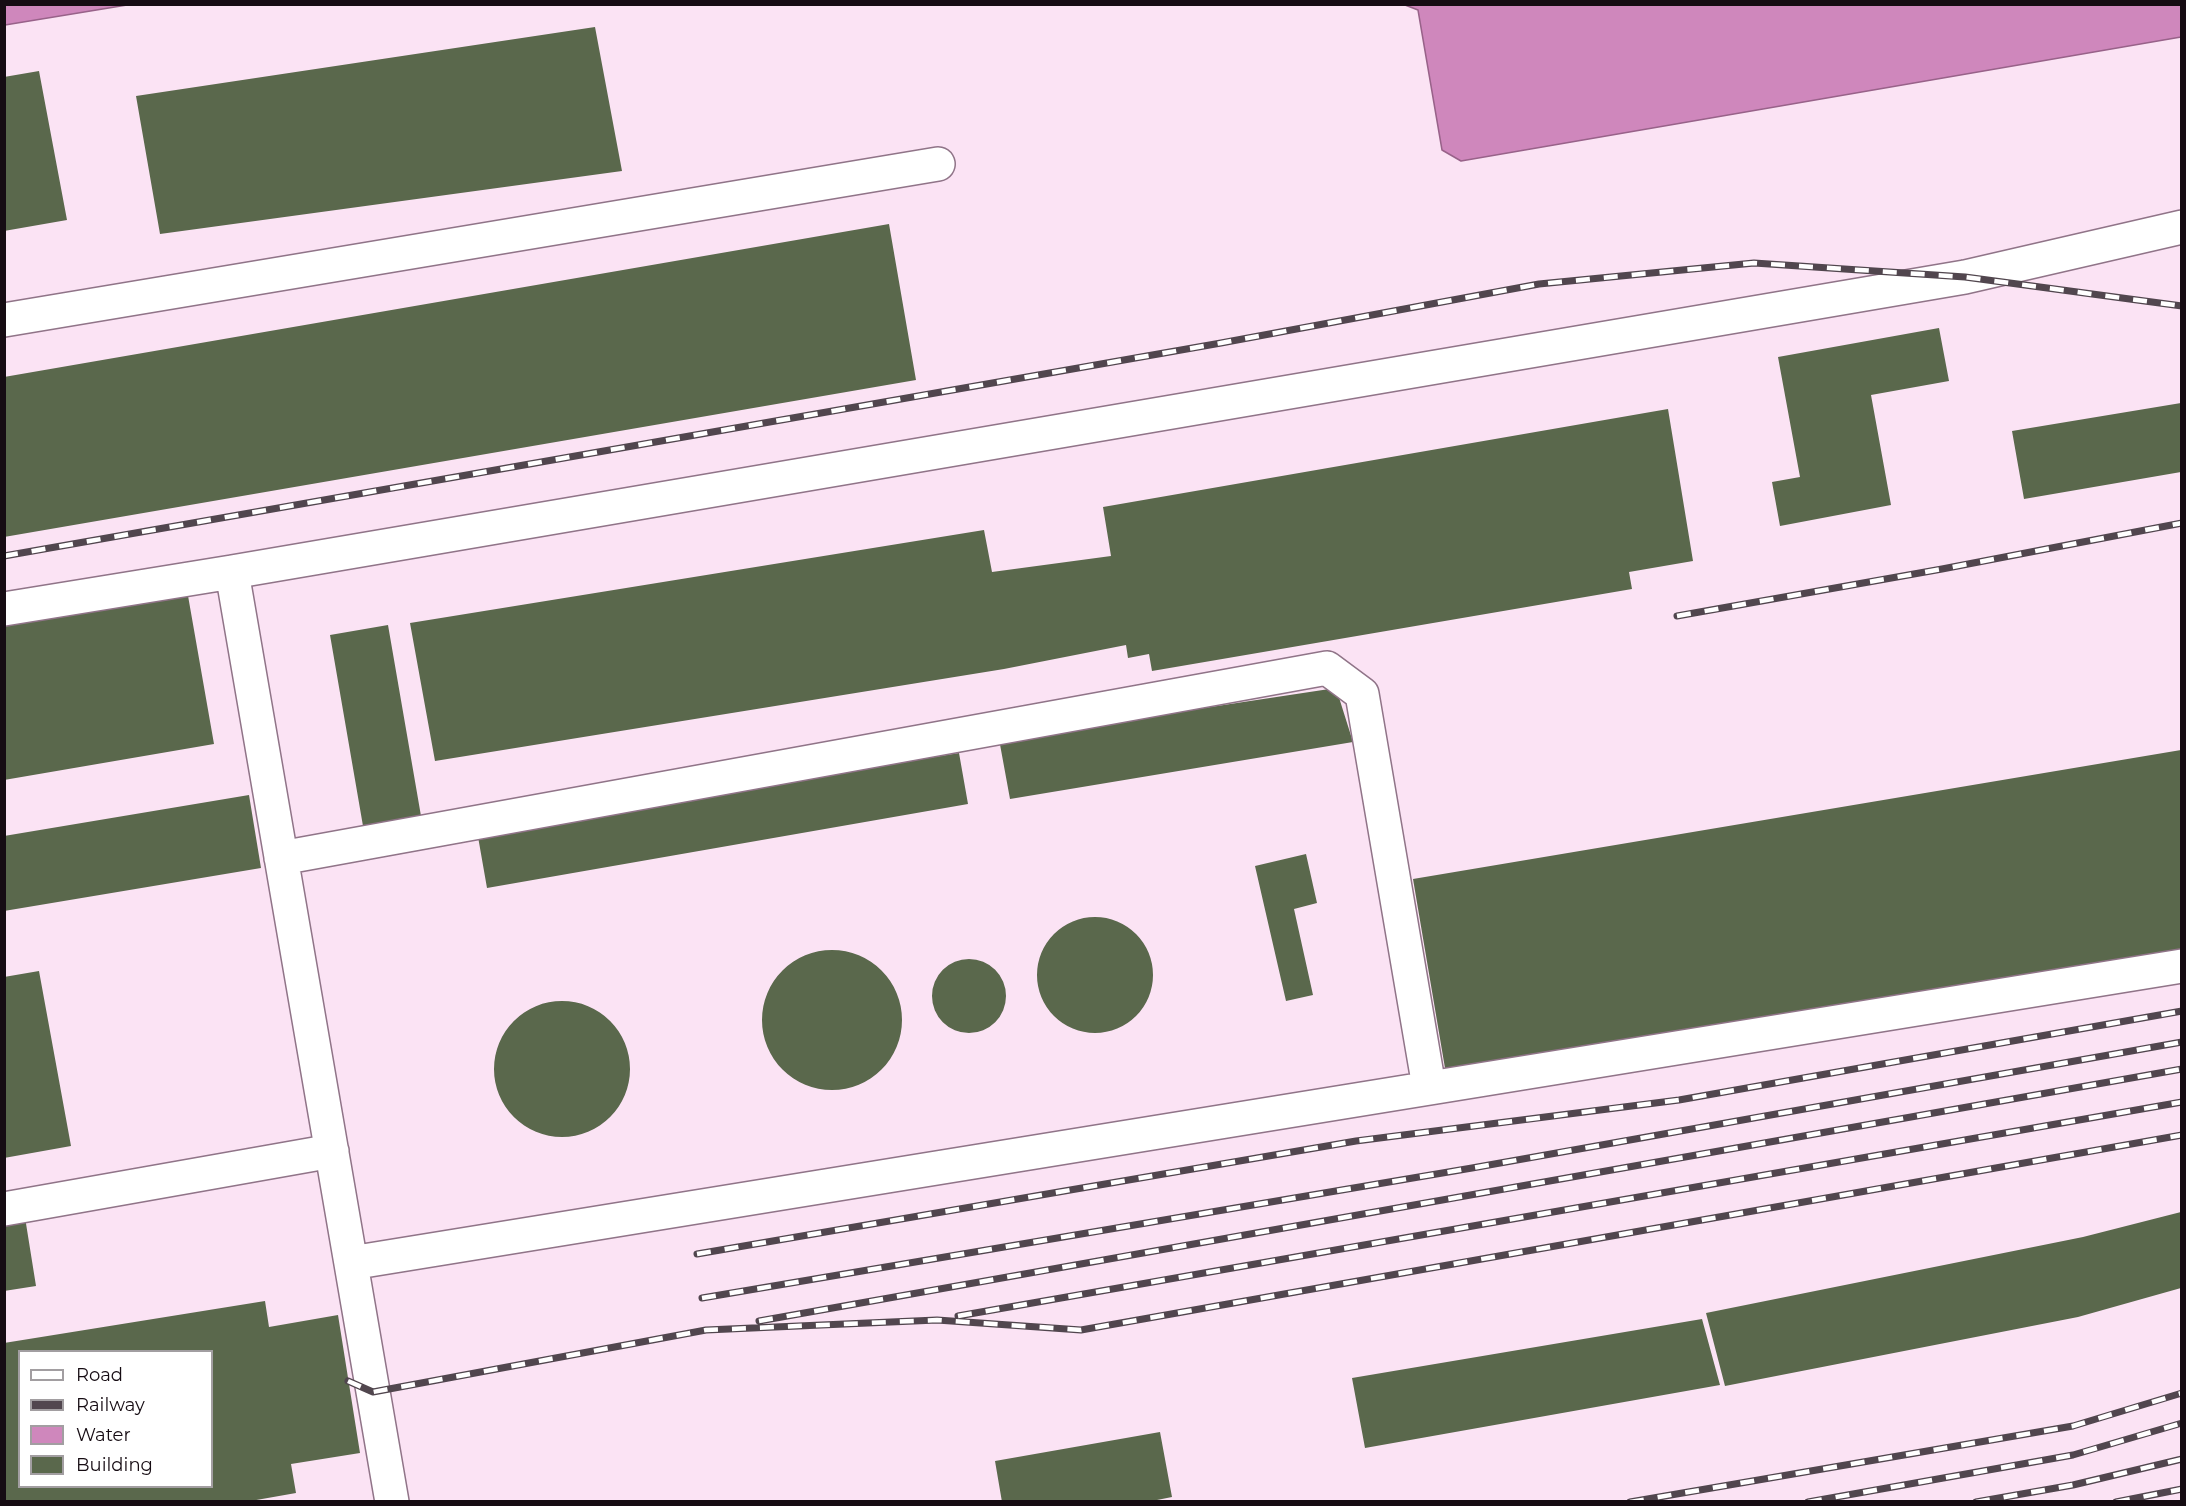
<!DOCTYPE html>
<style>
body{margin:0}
#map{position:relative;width:2186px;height:1506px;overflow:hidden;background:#fff2fb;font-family:Montserrat,sans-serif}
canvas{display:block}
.frame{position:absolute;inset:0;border:6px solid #160c13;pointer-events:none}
.legend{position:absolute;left:18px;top:1350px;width:195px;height:138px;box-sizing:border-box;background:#fff;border:2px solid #a29ea1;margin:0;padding:8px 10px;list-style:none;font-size:18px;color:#160c13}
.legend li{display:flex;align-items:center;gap:12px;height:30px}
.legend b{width:30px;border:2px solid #a29ea1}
</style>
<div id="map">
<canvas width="2186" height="1506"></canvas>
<div class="frame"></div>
<ul class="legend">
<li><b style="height:8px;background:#fff"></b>Road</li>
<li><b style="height:8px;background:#51464e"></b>Railway</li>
<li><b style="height:16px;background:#cf87bc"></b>Water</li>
<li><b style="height:16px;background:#5a684c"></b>Building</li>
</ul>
</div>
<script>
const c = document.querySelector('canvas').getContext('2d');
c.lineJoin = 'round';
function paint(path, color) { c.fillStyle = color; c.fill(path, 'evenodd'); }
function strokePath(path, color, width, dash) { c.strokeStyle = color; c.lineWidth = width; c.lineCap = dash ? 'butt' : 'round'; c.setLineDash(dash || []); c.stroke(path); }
const built = new Path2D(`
 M127,4l1278,1 13,5 24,139 19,12 720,-124v1464l-2176,1v-1477zM20,1352h192v134h-192z`);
const water = new Path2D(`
 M5,4h122v1l-122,20z
 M2181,4v33l-720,124 -19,-11 -24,-140 -13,-5z`);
const building = new Path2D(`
 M595,27l27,144 -462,63 -24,-138z
 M39,71l28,149 -63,11v-154z
 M889,224l27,156 -912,157v-160z
 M1939,328l10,53 -78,14 20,110 -111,21 -8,-44 28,-5 -22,-120z
 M2181,403v69l-157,27 -12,-68z
 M1668,409l25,152 -64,11 3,17 -480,82 -3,-17 -21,4 -2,-13 -122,24 -569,92 -25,-138 574,-93 8,42 119,-16 -8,-49z
 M187,590l27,154 -210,36v-158z
 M388,625l33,191 -58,10 -33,-191z
 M1336,688l17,54 -343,57 -11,-60z
 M2181,750v200l-735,124 -33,-195z
 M959,753l9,51 -481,84 -10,-57z
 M249,795l12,73 -257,43v-75z
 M1306,854l11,49 -23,6 19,86 -27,6 -31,-135z
 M1037 975a58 58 0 1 1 116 0a58 58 0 1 1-116 0Z
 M762 1020a70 70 0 1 1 140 0a70 70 0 1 1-140 0Z
 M932 996a37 37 0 1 1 74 0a37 37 0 1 1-74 0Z
 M39,971l32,175 -67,12v-181z
 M494 1069a68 68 0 1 1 136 0a68 68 0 1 1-136 0Z
 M24,1211l12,75 -32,5v-77z
 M2181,1212v76l-103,29 -353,69 -19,-73 377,-76z
 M265,1301l4,26 69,-12 22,138 -69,11 5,29 -51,9h-241v-159zM20,1352h192v134h-192z
 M1702,1319l18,66 -355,63 -13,-70z
 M1160,1432l12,65 -25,5h-145l-7,-41z`);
const minor = new Path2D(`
 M4,320l934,-156
 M4,609l228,-37
 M281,858l1046,-190 35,26 67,393
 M4,1209l328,-58
 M351,1263l1831,-297
 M392,1502l-160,-930 1733,-295 217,-50`);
const rail = new Path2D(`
 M4,556l1217,-213 318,-59 215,-21 211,14 217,29
 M1677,616l265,-47 240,-46
 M697,1254l659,-113 323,-41 503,-89
 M702,1298l770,-130 710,-126
 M958,1316l1224,-214
 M759,1321l1423,-252
 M348,1381l25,11 333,-62 231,-10 144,10 1101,-195
 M1630,1502l443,-76 109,-33
 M1808,1502l265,-47 109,-32
 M1976,1502l97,-17 109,-26
 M2116,1502l66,-13`);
paint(built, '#fbe3f4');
paint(water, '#cf87bc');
strokePath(water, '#986289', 1.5);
paint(building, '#5a684c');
strokePath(minor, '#907488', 36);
strokePath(minor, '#fff', 33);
strokePath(rail, '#51464e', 7);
strokePath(rail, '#fff', 4.5, [14]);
</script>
